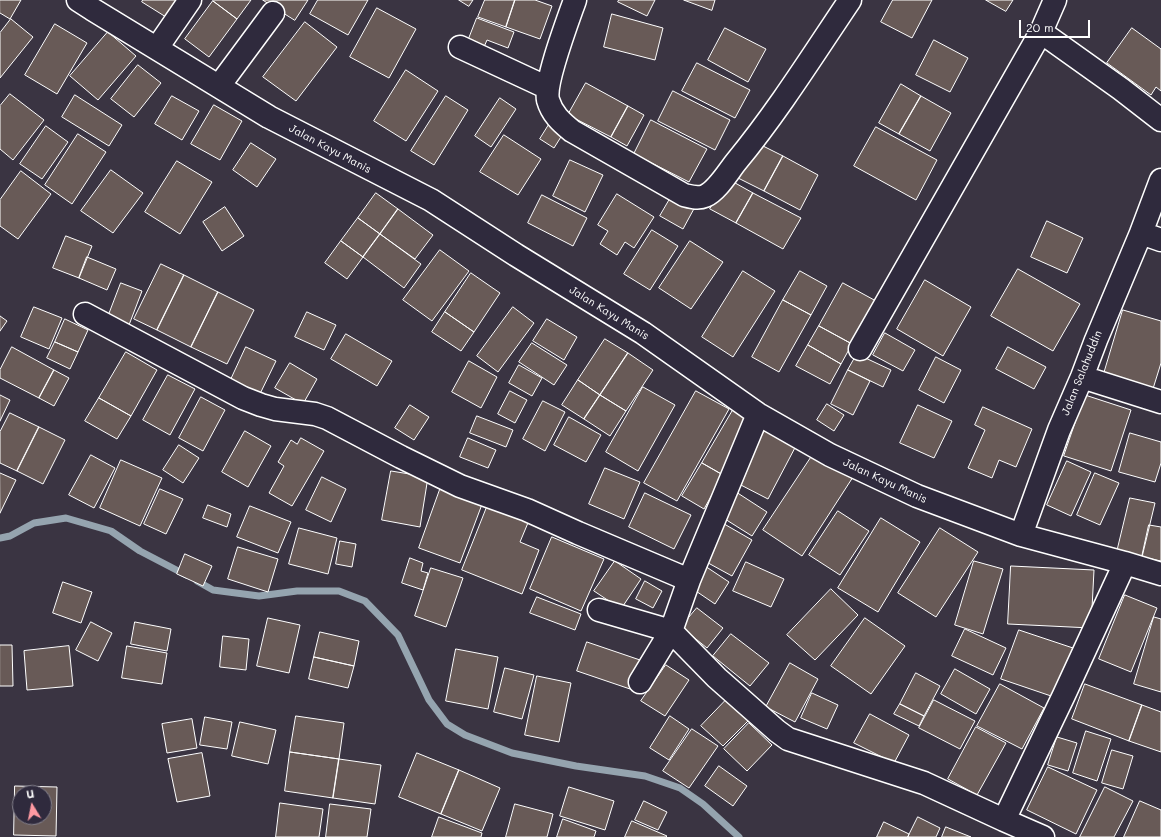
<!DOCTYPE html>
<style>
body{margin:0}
#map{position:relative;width:1161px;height:837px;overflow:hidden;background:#3a3442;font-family:Mali,sans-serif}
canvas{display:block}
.north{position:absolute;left:12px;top:785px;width:40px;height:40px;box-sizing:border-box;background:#2f2a3d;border:1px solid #827f8b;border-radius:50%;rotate:350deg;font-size:11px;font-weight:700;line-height:16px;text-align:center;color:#fff}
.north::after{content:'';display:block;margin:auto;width:14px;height:18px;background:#ff9aa2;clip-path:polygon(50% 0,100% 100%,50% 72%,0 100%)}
.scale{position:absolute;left:1019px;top:20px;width:71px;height:18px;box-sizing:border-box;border:2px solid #fff;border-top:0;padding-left:5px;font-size:12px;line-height:14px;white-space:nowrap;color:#fff;-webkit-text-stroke:3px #2f2a3d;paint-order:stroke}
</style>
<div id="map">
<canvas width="1161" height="837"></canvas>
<div class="north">U</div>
<div class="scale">20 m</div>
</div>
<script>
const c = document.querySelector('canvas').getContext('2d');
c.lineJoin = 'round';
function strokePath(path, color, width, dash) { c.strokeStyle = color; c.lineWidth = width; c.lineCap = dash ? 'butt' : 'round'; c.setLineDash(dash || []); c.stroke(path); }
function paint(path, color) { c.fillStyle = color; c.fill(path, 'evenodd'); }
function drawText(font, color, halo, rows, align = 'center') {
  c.font = font + ' Mali,sans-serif'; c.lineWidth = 3; c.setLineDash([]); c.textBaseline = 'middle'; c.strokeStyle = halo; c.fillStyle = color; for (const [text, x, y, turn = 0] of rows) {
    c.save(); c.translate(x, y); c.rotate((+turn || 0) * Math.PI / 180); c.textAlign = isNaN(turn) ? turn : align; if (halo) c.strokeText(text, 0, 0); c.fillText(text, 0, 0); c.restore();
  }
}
const stream = new Path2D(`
 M0,538l10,-2 24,-13 32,-5 45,13 29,20 46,24
 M197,581l16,9 46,6 38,-5h42l26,10 33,34 31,65 18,24 18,11 47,18 64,13 69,10 35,12 23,16 36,33`);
const building = new Path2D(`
 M0,0h21l-11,19 -10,-6z
 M143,0h34l-11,17 -24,-15z
 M214,0h37l-14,19 -24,-18z
 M263,0h45l-13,20z
 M318,0h50l-20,35 -38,-21z
 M459,0h14l-4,6z
 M485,0h30l-9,27 -28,-10z
 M515,0h20l17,6 -12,33 -34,-12z
 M619,0h36l-8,16 -29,-14z
 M684,0h31l-3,10z
 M893,0h39l-20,38 -31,-16z
 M986,0h27l-7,11z
 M213,1l24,18 -28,38 -24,-18z
 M377,8l39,21 -27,49 -39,-21z
 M612,14l51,14 -8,32 -51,-13z
 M477,18l37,14 -6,16 -21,-8 -3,7 -16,-6z
 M11,19l22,18 -33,41v-45z
 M305,22l32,25 -41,54 -33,-24z
 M55,24l32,19 -30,51 -32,-19z
 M725,28l41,21 -18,33 -40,-22z
 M1132,28l29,21v42l-5,-4 -5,8 -44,-32z
 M108,32l28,24 -38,44 -28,-24z
 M934,40l34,18 -18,34 -34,-17z
 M697,63l53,27 -15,28 -53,-27z
 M138,65l23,18 -27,34 -23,-18z
 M406,70l32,21 -32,50 -32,-20z
 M586,83l42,23 -17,31 -43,-22z
 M901,84l20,12 -22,38 -20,-11z
 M673,91l57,29 -15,30 -57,-29z
 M10,94l34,26 -31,40 -13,-11v-43z
 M75,95l47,30 -13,21 -47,-29z
 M172,96l27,15 -17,29 -27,-16z
 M446,96l22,14 -34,55 -23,-14z
 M921,96l30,17 -21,38 -31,-17z
 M500,98l16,11 -25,38 -16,-11z
 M214,105l28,16 -22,39 -29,-16z
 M628,106l16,9 -17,31 -16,-9z
 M651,120l56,29 -18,33 -55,-28z
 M550,123l14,9 -10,16 -14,-9z
 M46,126l22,16 -26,37 -22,-15z
 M876,127l61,33 -21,40 -62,-34z
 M78,134l28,18 -34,52 -27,-19z
 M504,135l37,24 -23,36 -38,-23z
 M251,143l25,16 -19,28 -24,-17z
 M757,143l26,13 -19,35 -26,-13z
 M783,156l35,19 -18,35 -36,-19z
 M570,160l33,15 -18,37 -32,-16z
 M177,161l35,21 -32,52 -35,-22z
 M111,170l32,23 -30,40 -32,-22z
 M21,171l30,23 -33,45 -18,-13v-26z
 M728,179l25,14 -17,30 -26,-14z
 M674,192l22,13 -13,24 -23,-13z
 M376,193l22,16 -18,25 -22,-16z
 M753,193l48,25 -18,31 -47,-26z
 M617,194l37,23 -20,31 -9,-6 -8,13 -17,-11 8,-13 -10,-6z
 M542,195l45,23 -14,28 -45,-23z
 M225,207l19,29 -22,15 -19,-29z
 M398,209l35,26 -18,24 -35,-25z
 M358,218l22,16 -17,23 -22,-16z
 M1047,221l36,17 -16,35 -36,-16z
 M652,230l26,16 -28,44 -26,-16z
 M380,234l41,30 -17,24 -41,-31z
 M66,236l26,10 -13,32 -26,-10z
 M341,241l22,16 -16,22 -22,-16z
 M690,241l33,21 -32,47 -32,-21z
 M440,250l29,21 -37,50 -29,-21z
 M87,257l29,12 -9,21 -28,-12z
 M161,264l23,11 -27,55 -23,-11z
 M1018,269l62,35 -27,47 -62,-35z
 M743,271l32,20 -42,66 -31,-20z
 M800,271l27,15 -16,29 -28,-15z
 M471,273l29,20 -26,39 -29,-20z
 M184,275l34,17 -27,55 -34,-17z
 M925,280l46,27 -28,49 -46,-27z
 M121,283l21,8 -13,34 -21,-8z
 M843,283l33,18 -24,43 -33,-18z
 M218,292l36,18 -27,54 -36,-17z
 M783,300l28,15 -32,57 -27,-15z
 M34,307l28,11 -13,31 -28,-12z
 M513,307l21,16 -36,49 -21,-16z
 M1123,310l38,11v42l-9,29 -49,-15z
 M307,312l29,13 -12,25 -29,-13z
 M445,312l29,20 -13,19 -29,-19z
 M0,316l7,5 -7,10z
 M65,319l23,11 -10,22 -23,-10z
 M547,319l30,18 -13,23 -31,-19z
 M819,326l33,18 -11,20 -33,-19z
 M885,333l30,17 -12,21 -30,-16z
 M346,334l46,27 -15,25 -46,-27z
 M605,339l23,14 -28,42 -22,-15z
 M55,342l23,10 -8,17 -23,-11z
 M532,343l35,22 -13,20 -35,-23z
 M808,345l33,19 -11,20 -34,-18z
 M12,347l42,23 -15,28 -39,-20v-8z
 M246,347l30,14 -19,39 -29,-14z
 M1008,347l38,20 -12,22 -38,-20z
 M126,352l31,18 -26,46 -32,-18z
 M628,353l25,17 -27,41 -26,-16z
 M857,354l34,16 -8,17 -35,-17z
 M936,357l25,13 -17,33 -25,-13z
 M469,361l28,16 -16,31 -29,-16z
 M290,363l27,16 -14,25 -28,-16z
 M519,365l23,13 -10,18 -23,-13z
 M54,370l15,8 -15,28 -15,-8z
 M848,370l22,11 -17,34 -22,-11z
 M168,375l27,14 -25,46 -27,-15z
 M578,380l22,15 -16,24 -22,-14z
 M643,387l32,18 -37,66 -32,-19z
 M510,391l17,9 -12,23 -17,-9z
 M696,391l33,18 -52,92 -33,-18z
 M0,395l10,5 -10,21z
 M600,395l26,16 -16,25 -26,-17z
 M1085,395l46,15 -20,61 -47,-15z
 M201,397l24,13 -22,41 -24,-13z
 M99,398l32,18 -14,23 -32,-18z
 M543,401l22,11 -20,39 -22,-12z
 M827,404l17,11 -10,16 -17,-11z
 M410,405l19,12 -15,23 -19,-12z
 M918,405l34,16 -18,37 -34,-15z
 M983,407l49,22 -16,38 -17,-7 -7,18 -24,-10 17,-38 -10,-5z
 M733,410l21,12 -31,53 -21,-12z
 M10,413l29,14 -22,44 -17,-8v-31z
 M477,416l36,14 -7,17 -36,-14z
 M569,417l32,18 -15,27 -32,-17z
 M767,426l31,16 -30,57 -31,-16z
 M39,427l26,13 -22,44 -26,-13z
 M245,431l26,15 -23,41 -26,-15z
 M1130,433l31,9v21l-6,19 -36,-10z
 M301,438l23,13 -32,55 -23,-13 15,-27 -6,-4 13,-22 6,4z
 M468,438l28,12 -8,18 -28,-11z
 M179,445l20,13 -16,25 -20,-13z
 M814,453l39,24 -51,79 -39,-26z
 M91,455l24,13 -21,40 -25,-13z
 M121,460l41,18 -22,48 -40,-18z
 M1067,461l24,11 -20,44 -24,-11z
 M702,463l21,12 -19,34 -22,-13z
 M605,468l35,14 -16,37 -35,-15z
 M391,471l37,6 -8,50 -38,-7z
 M0,473l16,7 -16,33z
 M1095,473l24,10 -19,42 -23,-10z
 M322,477l24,12 -15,33 -25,-12z
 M442,484l42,15 -24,64 -41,-15z
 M160,489l23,10 -17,35 -22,-10z
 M733,490l34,22 -15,24 -35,-22z
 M645,493l46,22 -17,34 -45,-22z
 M1130,498l25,5 -13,54 -25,-5z
 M489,502l41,16 -10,24 19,8 -17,44 -60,-24z
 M208,505l23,9 -4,13 -24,-9z
 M250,506l41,16 -13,31 -41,-16z
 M838,511l31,20 -29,44 -31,-20z
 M881,518l39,24 -42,70 -40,-24z
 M719,521l33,19 -20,36 -33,-18z
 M1149,525l12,2v34l-19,-4z
 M299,528l38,10 -9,36 -39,-10z
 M940,528l38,24 -42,65 -38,-24z
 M552,537l52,22 -23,52 -51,-22z
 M340,541l16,3 -4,23 -16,-3z
 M238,547l40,12 -10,33 -40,-13z
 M185,554l27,12 -9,20 -26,-12z
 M410,558l13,5 -2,8 7,2 -5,17 -21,-7z
 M615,561l26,18 -20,30 -27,-18z
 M974,561l29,8 -20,65 -28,-9z
 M746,562l38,17 -13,28 -38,-16z
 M702,564l27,18 -14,22 -28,-19z
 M1011,566l83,4 -3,58 -83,-4z
 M431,568l32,10 -17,49 -31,-11z
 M645,581l17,10 -9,17 -17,-9z
 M63,582l29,10 -11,31 -28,-10z
 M831,589l27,26 -43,45 -28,-25z
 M1125,595l32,13 -26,64 -32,-13z
 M537,597l44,17 -6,16 -45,-17z
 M697,608l26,20 -16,20 -26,-21z
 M1154,617l7,2v73l-27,-8z
 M268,618l32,7 -11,48 -32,-7z
 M865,618l40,28 -34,48 -40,-28z
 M91,622l21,11 -14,28 -22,-11z
 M135,622l36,7 -4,22 -36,-7z
 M965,629l41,19 -13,27 -41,-19z
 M1019,630l54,18 -16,50 -56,-19z
 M320,632l39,9 -5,25 -40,-9z
 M731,634l38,29 -19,23 -37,-30z
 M223,636l26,3 -3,31 -26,-3z
 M587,642l56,19 -10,29 -56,-19z
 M0,645h12l1,41h-13z
 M69,646l4,40 -46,4 -3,-39z
 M127,646l40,7 -5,31 -40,-6z
 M456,649l42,8 -10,52 -42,-8z
 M314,657l40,9 -6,22 -39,-9z
 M790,663l28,16 -23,43 -29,-15z
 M666,665l23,15 -24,36 -24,-15z
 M505,668l29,7 -12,44 -28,-7z
 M955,669l35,20 -14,25 -35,-20z
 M916,673l24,13 -16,30 -24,-12z
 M537,676l34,7 -12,59 -34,-7z
 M1000,684l44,24 -22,41 -45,-23z
 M1085,684l57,21 -13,36 -57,-22z
 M812,693l26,12 -11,24 -26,-11z
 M728,698l22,21 -27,27 -22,-20z
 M934,700l41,21 -15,28 -41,-21z
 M900,704l24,12 -5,10 -25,-12z
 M1142,705l19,7v40l-32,-11z
 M870,714l39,21 -15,28 -40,-20z
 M296,716l48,7 -5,36 -49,-7z
 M670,716l19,13 -20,31 -19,-12z
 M205,717l27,5 -5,27 -27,-4z
 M192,719l5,29 -30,5 -5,-29z
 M240,722l36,8 -8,34 -36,-8z
 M749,723l23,22 -25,26 -23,-22z
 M976,727l30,16 -29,52 -29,-16z
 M692,729l26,17 -29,42 -26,-17z
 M1086,731l25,8 -14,42 -24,-8z
 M1057,737l20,6 -9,28 -20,-6z
 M1112,750l21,6 -10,33 -21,-6z
 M290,752l49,7 -6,39 -48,-7z
 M202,753l8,43 -33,6 -9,-43z
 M417,753l42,17 -18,44 -42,-17z
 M339,759l42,6 -6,39 -42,-6z
 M719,766l28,20 -14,20 -28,-20z
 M1048,767l49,23 -21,44 -49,-24z
 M459,770l41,18 -18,43 -41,-17z
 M15,786l42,1 -1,49 -42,-1zM20,793h24v24h-24z
 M569,787l45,14 -9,29 -45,-14z
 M1105,787l28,14 -19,36h-34z
 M644,801l23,11 -9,18 -23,-10z
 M1140,801l21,9v27h-37z
 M280,803l43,6 -4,28h-43z
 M330,804l41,5 -4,28h-41z
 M515,804l38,10 -6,23h-41z
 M439,817l43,16 -1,4h-49z
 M918,817l22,11 -4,9h-28z
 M563,819l33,12 -2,6h-37z
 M632,821l35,15 -1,1h-41z
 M884,822l25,12 -1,3h-31z
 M946,827l25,10h-29z`);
const minor = new Path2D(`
 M78,0l14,9 177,108 162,83 85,55 127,78 115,81 72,41 87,41 104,39 104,28 36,11
 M575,0c-7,20 -31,83 -27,100 4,14 13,22 24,31l112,64c8,2 14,4 21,1 12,-5 23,-24 31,-34 42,-51 77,-107 114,-162
 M1055,0l-14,32 80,57 40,31
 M460,47l88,41
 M157,48l33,-48
 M219,86l54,-73
 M1141,233l20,-53
 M85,314l158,84 18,7 14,4 40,5 12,4 74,39 59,29 67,24 51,23 111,47
 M860,349l181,-317
 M1082,377l79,25
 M758,414l-69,166 -18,51 46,47 60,53 11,8 136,44 80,37
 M1021,535l38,-105 23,-53 14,-37 45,-107 20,7
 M599,610l72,21 -31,51
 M1043,837l-39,-17 60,-125 61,-132`);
const streetNames = [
 ["Jalan Kayu Manis",330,149,28],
 ["Jalan Kayu Manis",609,313,32],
 ["Jalan Salahuddin",1082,373,-68],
 ["Jalan Kayu Manis",885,481,25]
];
strokePath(stream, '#95a4af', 7);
paint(building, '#685a57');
strokePath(building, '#fff', 1);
strokePath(minor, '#fff', 25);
strokePath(minor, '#2f2a3d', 22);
drawText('11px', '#fff', '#2f2a3d', streetNames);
</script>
